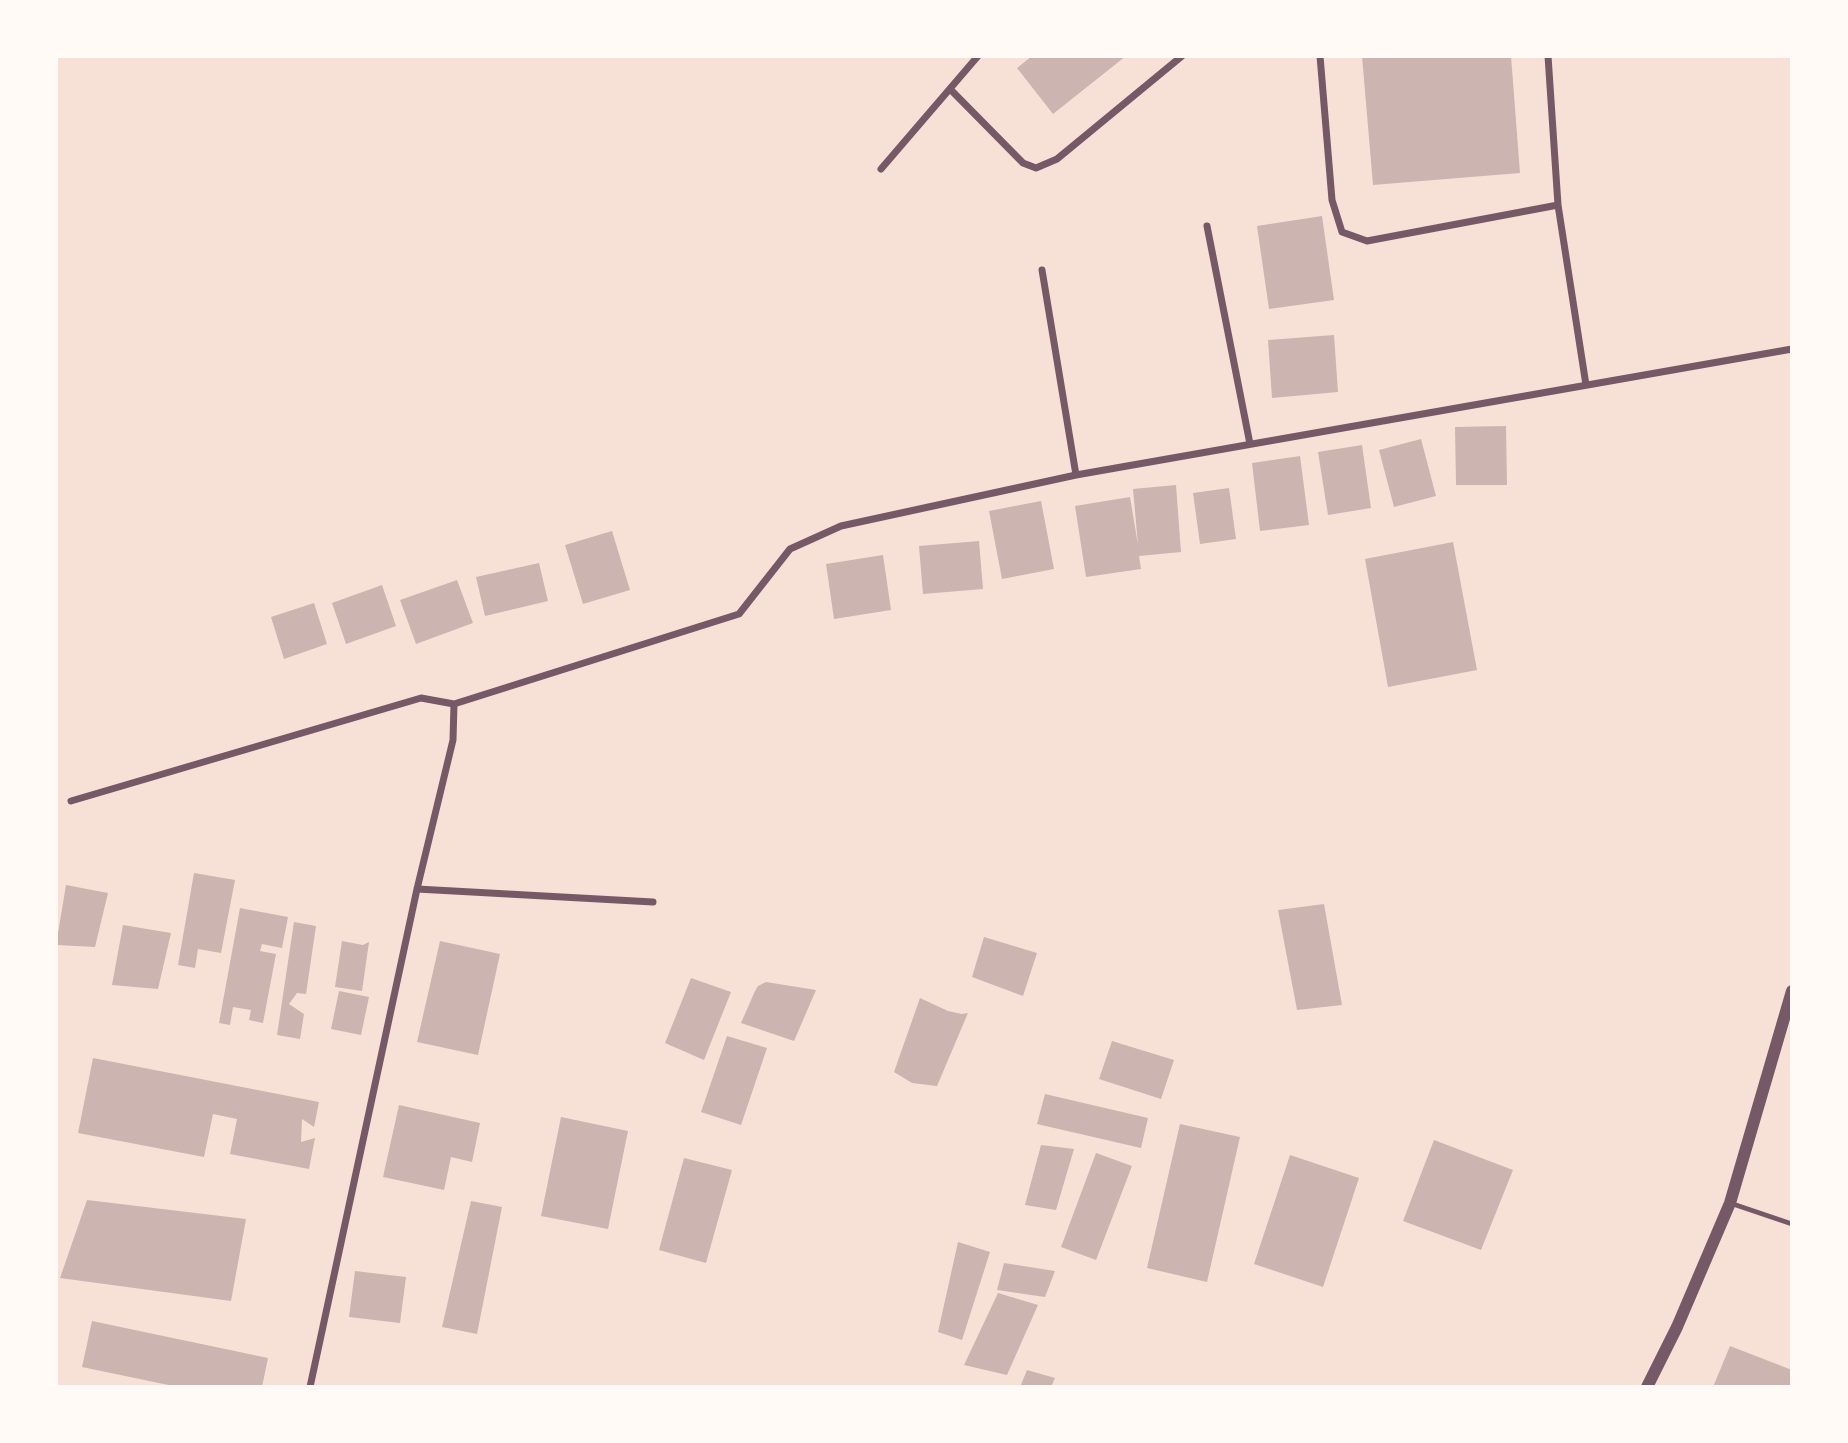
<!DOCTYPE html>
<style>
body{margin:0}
#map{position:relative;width:1848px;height:1443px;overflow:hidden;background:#f7e1d7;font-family:Jost,sans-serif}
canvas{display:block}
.frame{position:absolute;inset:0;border:58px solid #fffaf5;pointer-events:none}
</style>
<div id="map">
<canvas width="1848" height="1443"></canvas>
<div class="frame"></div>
</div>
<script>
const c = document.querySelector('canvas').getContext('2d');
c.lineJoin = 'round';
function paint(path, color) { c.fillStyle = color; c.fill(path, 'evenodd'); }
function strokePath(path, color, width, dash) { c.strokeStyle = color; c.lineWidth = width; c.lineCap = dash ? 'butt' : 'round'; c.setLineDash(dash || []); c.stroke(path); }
const building = new Path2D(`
 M1032,56h94l-73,58 -36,-46z
 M1362,56h149l9,117 -147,12z
 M1322,216l12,84 -65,9 -12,-83z
 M1334,335l4,57 -66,6 -4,-58z
 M1506,426l1,59h-51l-1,-58z
 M1421,439l15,57 -42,11 -15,-57z
 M1362,445l9,63 -43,7 -10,-63z
 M1300,456l9,69 -49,6 -8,-68z
 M1176,485l5,67 -42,4 2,13 -55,8 -11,-71 55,-9 8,48 -5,-56z
 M1229,488l7,51 -36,5 -7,-51z
 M1041,501l13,68 -52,10 -13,-68z
 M612,531l18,59 -47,14 -18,-59z
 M979,541l4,48 -60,5 -4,-48z
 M1453,542l24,128 -89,17 -23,-128z
 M883,555l8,55 -57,9 -8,-55z
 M539,563l9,38 -63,15 -9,-39z
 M457,580l16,43 -57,21 -16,-44z
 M382,585l14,41 -50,18 -14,-41z
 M314,603l13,41 -43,15 -13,-42z
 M194,873l41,7 -14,73 -23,-4 -3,19 -17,-3z
 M66,885l42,8 -13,54 -39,-2z
 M1324,904l18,101 -45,5 -19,-100z
 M240,908l48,9 -6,31 -20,-4 -2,7 16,3 -13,69 -14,-3 2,-10 -18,-3 -3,18 -11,-2z
 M294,922l22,4 -10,68 -9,-1 -8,11 15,10 -4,25 -23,-4z
 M123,925l48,8 -13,56 -46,-4z
 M984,937l53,16 -14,43 -51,-19z
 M342,941l21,4 6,-3 -7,49 -27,-4z
 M440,941l60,13 -22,101 -61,-13z
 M691,978l40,14 -27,68 -39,-17z
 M766,982l50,8 -22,51 -53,-18 14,-32 3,-5z
 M339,991l30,6 -8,38 -30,-6z
 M920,998l28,13 14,3 6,-1 -31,73 -25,-3 -18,-11z
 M727,1036l40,12 -26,77 -40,-13z
 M1112,1041l62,19 -13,39 -62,-20z
 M93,1058l226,44 -5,25 -12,-8 -1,23 14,-4 -6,31 -79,-15 7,-35 -24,-5 -9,43 -126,-24z
 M1045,1094l103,24 -7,30 -104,-24z
 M399,1105l81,18 -8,39 -21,-5 -7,33 -61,-13z
 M561,1117l67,14 -20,98 -67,-13z
 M1180,1124l60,13 -33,145 -60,-14z
 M1434,1140l79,30 -32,80 -78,-29z
 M1041,1145l33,4 -18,61 -31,-5z
 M1096,1153l36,13 -36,94 -35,-13z
 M1290,1155l69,23 -36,109 -69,-23z
 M684,1158l48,12 -26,93 -47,-13z
 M87,1200l159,19 -15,82 -171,-23z
 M471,1201l31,6 -25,127 -35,-7z
 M958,1242l32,10 -28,88 -24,-8z
 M1004,1263l51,8 -10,26 -48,-7z
 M355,1271l51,6 -6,46 -51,-6z
 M998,1293l40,12 -31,70 -43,-10z
 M92,1321l176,37 -6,29h-84l-96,-20z
 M1730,1346l62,24v17h-79z
 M1027,1370l28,8 -4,9h-31z`);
const service = new Path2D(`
 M1730,1203l62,21`);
const minor = new Path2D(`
 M1320,56l12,144 10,32 25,9 191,-36
 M1548,56l10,149 28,180
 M950,89l73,74 13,5 21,-9 125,-103
 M881,169l97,-113
 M1207,226l43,218
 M1042,270l34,205
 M71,801l350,-103 33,6 285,-90 51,-65 51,-23 235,-51 716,-126
 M417,889l236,13
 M310,1387l107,-498 36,-149 1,-36`);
const tertiary = new Path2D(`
 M1647,1387l30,-60 53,-124 62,-212`);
paint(building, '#ccb4b1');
strokePath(service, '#755966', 5);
strokePath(minor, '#755966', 7);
strokePath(tertiary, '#755966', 12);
</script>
